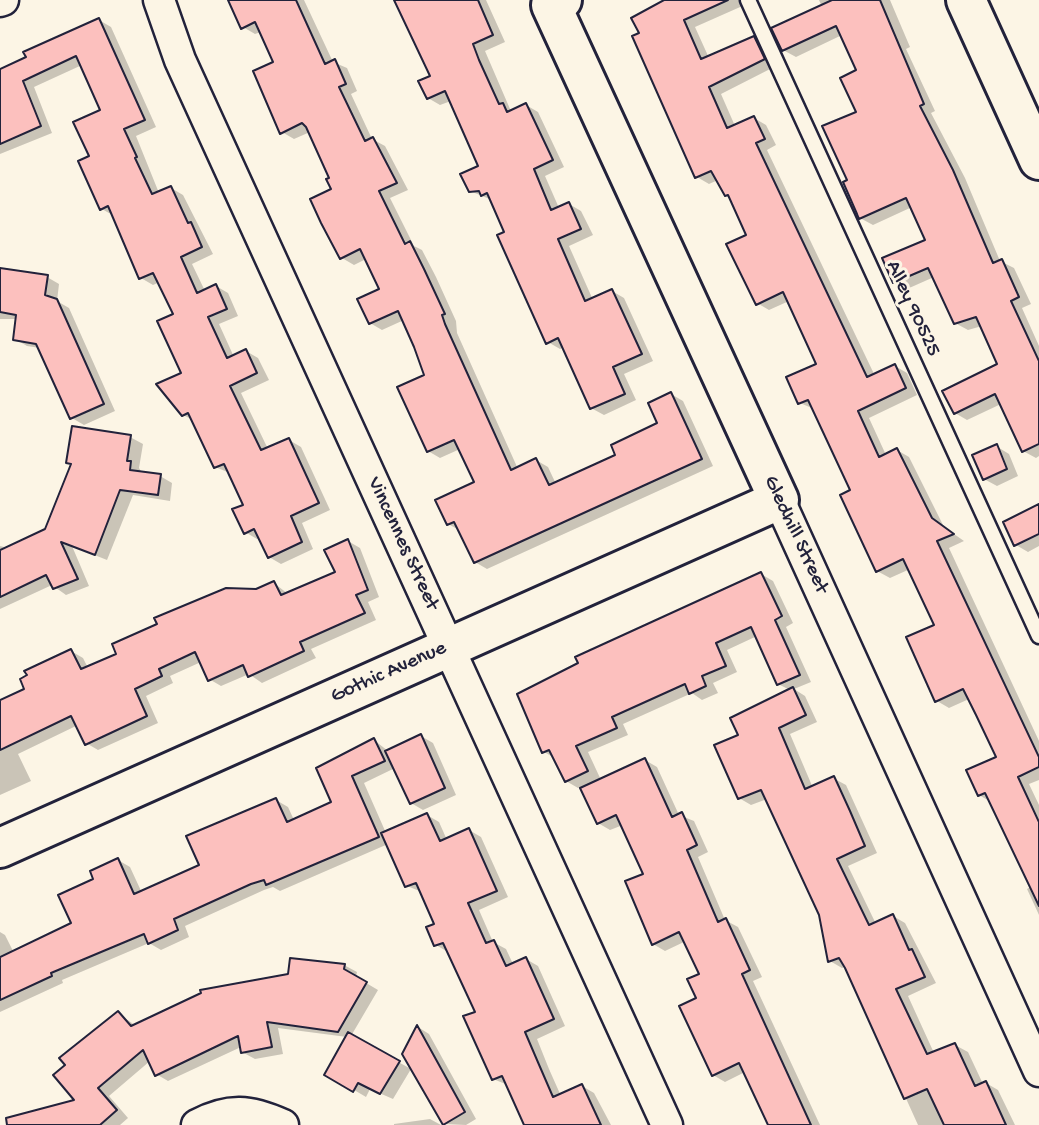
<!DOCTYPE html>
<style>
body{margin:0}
canvas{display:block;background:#fcf5e5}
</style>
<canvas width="1039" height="1125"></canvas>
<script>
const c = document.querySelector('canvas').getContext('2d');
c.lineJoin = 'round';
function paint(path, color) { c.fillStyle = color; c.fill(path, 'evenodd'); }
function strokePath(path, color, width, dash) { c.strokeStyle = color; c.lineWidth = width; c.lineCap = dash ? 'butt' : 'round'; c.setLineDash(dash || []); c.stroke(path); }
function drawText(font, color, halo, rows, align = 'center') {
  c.font = font + ' "Gochi Hand",sans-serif'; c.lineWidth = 6; c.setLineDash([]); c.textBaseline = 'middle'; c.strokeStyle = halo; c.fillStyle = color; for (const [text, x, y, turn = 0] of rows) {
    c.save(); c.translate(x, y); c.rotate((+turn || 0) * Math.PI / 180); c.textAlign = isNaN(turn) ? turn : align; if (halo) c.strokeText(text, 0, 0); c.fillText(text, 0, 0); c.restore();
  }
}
const shadow = new Path2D(`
 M244,0h60l29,62 14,6 10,23 -6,3 21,45 13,7 23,44 -18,8 24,48 8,4 14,27 20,44 1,12 61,136 18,-9 12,7 8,17 62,-28 42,-32 11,-30 12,7 30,65 -226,103 -12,-7 -14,-31 -13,-7 28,-41 -16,-34 -20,9 -12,-7 -2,-75 -22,-56 -22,10 -12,-7 11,-33 -15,-31 -12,6 -12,-7 -9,-68 -23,-58 -16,7 -12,-7 -7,-69 -14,-31 -6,2 -12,-7z
 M396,0h90l19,42 -20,9 25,58 3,2 13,-6 12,7 26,55 -19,9 14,32 10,-4 12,7 12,24 -24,11 24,54 19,-9 12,7 29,63 -29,13 12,26 -32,15 -13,-7 -27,-61 -4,2 -12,-7 -56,-142 -22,-9 11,-24 -30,-66 -11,4 -12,-7 4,-21z
 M669,0h87l-61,27 14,31 45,-20 12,7 10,21 -55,28 14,32 19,-8 12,7 10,20 -9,5 108,226 20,-10 12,7 10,22 -48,23 17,37 11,-5 12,7 35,70 20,14 -15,7 90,193v39l-10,4 10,21v110l-12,-26 5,-3 -41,-84 -12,-7 19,-37 -29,-59 -20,9 -12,-7 -1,-76 -26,-56 -20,9 -13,-7 -25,-80 -38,-82 -14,-6 18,-38 -29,-64 -20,9 -12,-7 -8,-67 -19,-39 -12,-17 -9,4 -12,-7 -56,-143z
 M819,0h71l20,47 -4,2 29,62 -4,2 34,65 35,83 14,7 17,36 -9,4 17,38v110l-3,2 -13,-7 -22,-47 -34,16 -12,-7 45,-48 -18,-39 -14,4 -13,-7 -21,-46 -27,12 -12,-7 32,-41 -15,-34 -39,18 -13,-7 -11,-37 9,-68v-42l-16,-36 -46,22 -13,-7 39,-43z
 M99,20l12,7 45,100 -20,9 23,57 12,-5 12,7 30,59 -21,10 13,27 11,-5 12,7 10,23 -19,8 15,33 12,-6 12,7 11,22 -28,13 27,56 21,-9 12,7 29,63 -28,13 11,26 -32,15 -12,-7 -8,-19 -4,1 -12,-7 1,-27 -16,-32 -15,-6 -22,-47 -10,-5v-41l-8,-59 -15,-33 -7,3 -12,-7 -27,-62 -12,-7 -11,-52 12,-47 -21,-45 -48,22 18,46 -52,21v-83z
 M0,270l47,7 12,7 -2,17 12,7 46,103 -31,14 -12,-7 -32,-70 -13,-2 -12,-7 2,-20h-17z
 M130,437l13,7 -4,24 3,5 18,3 12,7 -2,18 -37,-6 -26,65 -35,-14 17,40 -23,9 -14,-10 -52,24v-63l8,2 38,-18 26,-65 -4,-2z
 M996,446l13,8 9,22 -21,10 -13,-7z
 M1039,504v42l-11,6 -12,-7 -11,-23z
 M348,541l12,7 19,49 -11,5 8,18 -65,29 5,9 -54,25 -13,-9 -28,12 -12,-7 -8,-17 -31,14 3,7 -27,13 12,27 -60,27 -12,-7 -8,-18 -60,29 13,27 -31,14v-93l27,-12 44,-39 12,7 5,10 186,-85 14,11 49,-22z
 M761,574l12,7 20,42 -7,4 25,55 -17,7 11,7 12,26 -27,12 23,54 20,-10 13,7 31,68 -29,13 28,58 17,-8 12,7 31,60 -28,13 26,57 21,-8 13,7 15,32 3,-1 12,7 17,35h-97l-72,-159 -4,2 -12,-7 -9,-47 -54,-115 -16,6 -12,-7 1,-62 50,-46 -12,-6 -21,-48 -30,14 10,22 -24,11 5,10 -16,7 -10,-7 -69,31 5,11 -40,17 13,28 44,-20 12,7 22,48 15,6 14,31 -10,5 27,63 13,7 24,50 -9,4 67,144h-51l-24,-53 -20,10 -12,-7 -15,-76 3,-24 -15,-34 -21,10 -12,-7 -8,-69 -22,-50 -13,5 -12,-7 -16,-36 -4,1 -12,-7 -11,-23 -11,-6z
 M421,736l12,7 23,52 -33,15 -12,-7 -16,-35 -31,15 22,50 41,-18 12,7 8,18 22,-10 12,7 27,60 -29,13 14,32 13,7 7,15 13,-5 12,7 27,60 -28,13 12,30 12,27 21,-10 12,7 17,32h-85l-18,-40 -15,-6 -16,-67 -29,-60 -12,-7v-20l-14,-33 -15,-6 -19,-42 -108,47 -7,-4 -9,3 -79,36 4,11 -28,13 -12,-7 -87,37 1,3 -63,29v-80l5,3 9,18 60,-29 22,-44 22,-20 12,7 12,26 59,-27 75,-66 12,7 6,13 40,-17 40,-63 14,11z
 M344,965l13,7 -1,5 22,13 -27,46 60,33 -18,30 -23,-10 -4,8 -39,-23 20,-37 -69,-9 5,26 -28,5 -13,-7 -1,-5 -73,34 -12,-7 -6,-13 -41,35 19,22 -8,7h-92l49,-24 41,-88 18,13z
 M418,1027l11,7 47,85 -10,6 -22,-1z
 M430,1119l11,6h-47v-1z`);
const building = new Path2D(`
 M228,0h68l29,64 10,-5 11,25 -7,3 26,54 8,-4 24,46 -18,8 26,53 5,-3 14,28 21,45 -3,1 3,9 66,146 25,-12 13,27 66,-30 -4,-10 46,-22 -9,-20 23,-11 31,67 -228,104 -20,-41 -7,3 -12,-25 39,-18 -20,-42 -27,12 -30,-65 27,-12 -10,-28 -16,-36 -29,13 -12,-25 22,-10 -19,-40 -20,10 -19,-36 -11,-24 21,-10 -5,-10 3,-1 -23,-51 -4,-4 -22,11 -27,-63 20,-9 -18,-40 -14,7z
 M394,0h84l15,35 -20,9 6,16 20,44 4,-1 4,9 19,-9 27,57 -19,9 17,41 18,-8 12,27 -23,10 27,62 27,-12 30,65 -29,13 12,27 -35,15 -32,-71 -12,6 -49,-109 7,-3 -17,-39 -6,3 -2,-5 -10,1 -9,-18 18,-8 -33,-75 -18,8 -9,-18 12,-5z
 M664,0h64l-44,20 17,39 53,-23 11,23 -56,28 18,41 27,-12 11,23 -9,4 111,234 28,-13 11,24 -48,23 21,46 18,-9 35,70 22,16 -17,7 102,216v10l-21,10 21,45v84l-54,-113 -7,3 -12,-26 30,-13 -20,-42 -13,-26 -28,13 -29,-65 28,-12 -31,-66 -27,13 -36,-77 10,-5 -42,-90 -10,4 -12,-27 30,-13 -33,-72 -27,13 -30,-61 20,-9 -18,-40 -3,1 -14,-25 -16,7 -63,-142 7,-3 -8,-15z
 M832,0h48l44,104 -4,2 33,64 40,93 9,-4 17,38 -8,4 28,60v83l-17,8 -27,-58 -41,20 -12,-23 55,-27 -21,-47 -22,7 -26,-56 -35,15 -11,-25 43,-18 -19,-42 -47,21 -2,-5 -14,-32 4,-2 -25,-54 34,-14 -16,-34 16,-8 -20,-44 -54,25 -11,-23z
 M99,18l46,102 -21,9 13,28 -2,1 17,36 19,-8 17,37 3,-1 11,25 -21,10 16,36 19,-9 11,25 -19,8 19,41 19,-9 11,24 -27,13 31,64 28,-12 30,65 -28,13 11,26 -34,16 -14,-29 -10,5 -12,-25 11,-4 -19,-41 -10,4 -26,-55 -6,3 -26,-32 25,-11 -24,-52 16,-7 -20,-41 -14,6 -31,-73 -8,4 -22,-49 11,-5 -16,-34 27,-12 -24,-54 -53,25 18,45 -41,18v-75l26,-12 -3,-5z
 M0,268l48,7 -3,20 12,4 47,105 -34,15 -34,-75 -23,-4 3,-25 -16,-3z
 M72,426l59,9 -4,26h4l-1,9 31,4 -3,21 -38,-5 -25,65 -34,-13 17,37 -25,10 -7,-14 -46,22v-47l45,-21 26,-65 -5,-1z
 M997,444l10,25 -24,11 -11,-25z
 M1039,504v30l-25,12 -11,-24z
 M348,539l20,51 -12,5 9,18 -65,29 4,9 -56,26 -5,-12 -35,16 -13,-29 -36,17 3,7 -27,13 12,27 -62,29 -14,-29 -71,34v-50l24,-11 -4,-10 7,-4 -3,-4 47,-22 10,20 35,-15 -4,-10 45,-20 -3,-6 72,-30 30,1 18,-8 7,14 54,-23 -11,-22z
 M761,572l21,44 -7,4 25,55 -23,10 -26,-58 -35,16 10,23 -24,10 4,10 -17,8 -4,-10 -73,33 5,11 -41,18 12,25 -23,11 -16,-32 -7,3 -25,-59 61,-31 -3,-6z
 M793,687l13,28 -27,13 26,61 29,-13 16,35 15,35 -28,13 32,66 24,-11 16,36 3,-1 13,28 -29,12 31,65 28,-11 20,43 11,-5 20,44h-62l-17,-36 -23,10 -59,-131 -6,-10 -11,4 -9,-47 -58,-125 -23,9 -24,-54 24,-10 -8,-17z
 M421,734l24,54 -35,16 -25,-53z
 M374,738l11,23 -33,15 27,61 -113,48 -2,-5 -13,4 -77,35 4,11 -30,14 -4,-10 -93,39 1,3 -52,24v-43l71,-34 -13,-28 35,-16 -3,-8 28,-13 16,36 65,-29 -13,-29 90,-38 11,24 44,-20 -15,-34z
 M645,758l27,59 10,-5 15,33 -10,5 31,72 8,-4 24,52 -8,4 69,151h-43l-29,-62 -27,13 -33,-70 17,-8 -9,-19 12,-5 -20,-42 -27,13 -27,-64 18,-7 -27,-59 -19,9 -17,-36z
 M427,813l13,28 29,-13 28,63 -29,12 18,40 8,-3 12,26 20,-9 28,62 -29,13 12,28 16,37 29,-13 19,41h-77l-22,-49 -10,4 -29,-64 12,-4 -32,-69 -9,3 -8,-19 8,-3 -18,-41 -11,4 -24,-54z
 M290,958l55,6 -1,5 23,13 -29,50 -71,-10 5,25 -31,6 -3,-17 -83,40 -12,-26 -45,38 19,22 -17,15h-93l-1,-7 68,-18 -21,-25 12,-10 -6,-7 59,-47 13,15 70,-33 -1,-3 88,-16z
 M417,1025l48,87 -22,13 -41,-71z
 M348,1032l52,29 -20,33 -22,-11 -5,9 -29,-17z`);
const lane = new Path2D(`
 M748,0l291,636`);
const street = new Path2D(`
 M159,0l21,60 487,1065
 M0,1l3,-1
 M779,500l260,571
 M197,1125c32,-17 53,-15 86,0`);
const secondary = new Path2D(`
 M966,0l73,160
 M0,848l779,-348 -228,-495 11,-5`);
const streetNames = [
 ["Alley 90525",912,309,65],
 ["Gledhill Street",795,535,65],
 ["Vincennes Street",402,544,65],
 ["Gothic Avenue",389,673,-24]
];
paint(shadow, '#0003');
paint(building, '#fcc0be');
strokePath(building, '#22223b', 2);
strokePath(lane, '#22223b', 19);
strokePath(street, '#22223b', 35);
strokePath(secondary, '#22223b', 44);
strokePath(lane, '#fcf5e5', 14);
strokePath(street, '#fcf5e5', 30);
strokePath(secondary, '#fcf5e5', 38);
drawText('21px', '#22223b', '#fcf5e5', streetNames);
</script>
